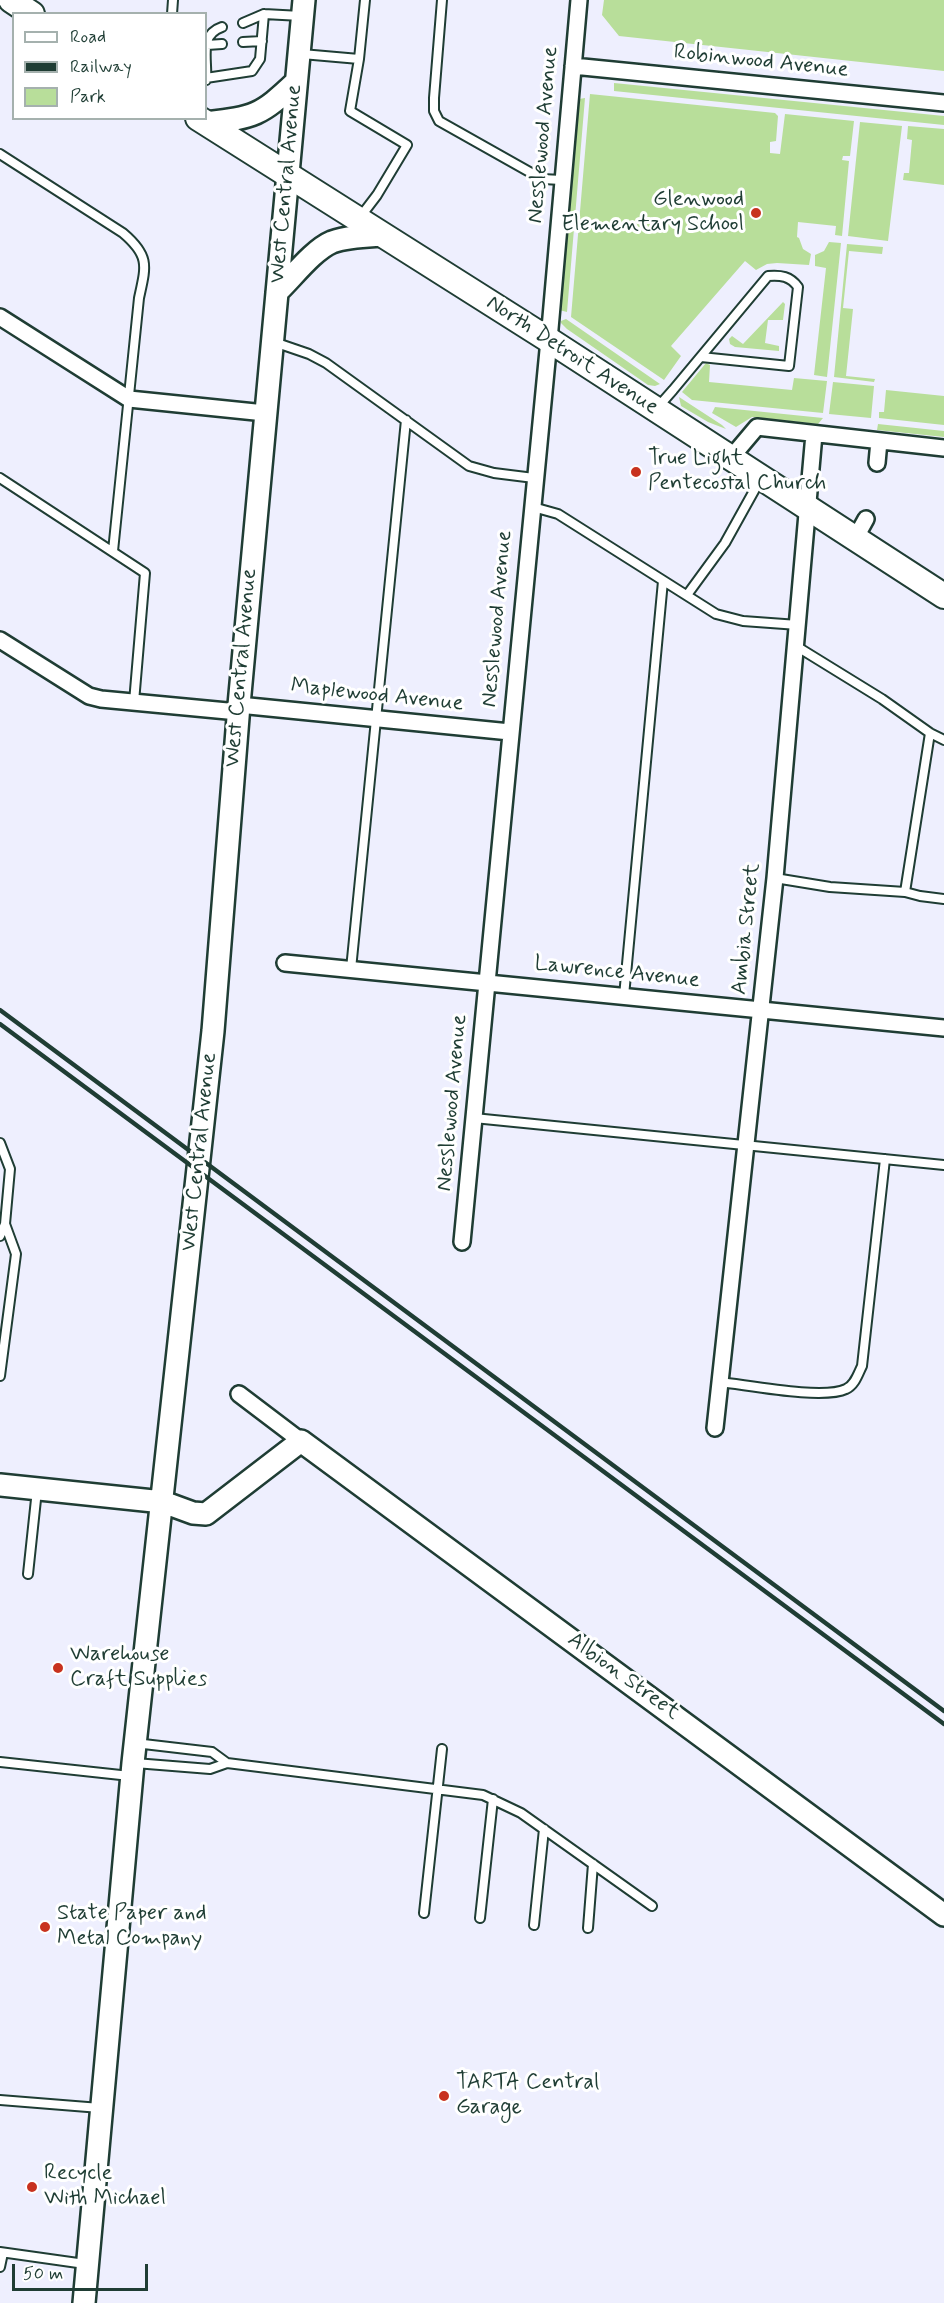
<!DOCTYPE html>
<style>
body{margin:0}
#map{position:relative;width:944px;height:2303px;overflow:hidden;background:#eeeffe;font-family:Mynerve,sans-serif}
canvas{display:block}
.legend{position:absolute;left:12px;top:12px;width:195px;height:108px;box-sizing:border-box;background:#fff;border:2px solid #a5b1ae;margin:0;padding:8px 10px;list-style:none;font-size:18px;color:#1f3d34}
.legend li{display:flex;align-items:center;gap:12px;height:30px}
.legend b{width:30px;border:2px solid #a5b1ae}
.scale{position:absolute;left:12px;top:2264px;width:136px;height:27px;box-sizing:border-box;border:3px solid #1f3d34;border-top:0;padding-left:8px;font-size:18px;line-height:21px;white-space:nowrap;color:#1f3d34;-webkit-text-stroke:4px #fff;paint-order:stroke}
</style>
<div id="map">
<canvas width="944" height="2303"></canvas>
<ul class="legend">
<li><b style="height:8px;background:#fff"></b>Road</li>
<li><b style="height:8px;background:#1f3d34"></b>Railway</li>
<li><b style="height:16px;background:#b8de9a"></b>Park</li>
</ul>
<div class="scale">50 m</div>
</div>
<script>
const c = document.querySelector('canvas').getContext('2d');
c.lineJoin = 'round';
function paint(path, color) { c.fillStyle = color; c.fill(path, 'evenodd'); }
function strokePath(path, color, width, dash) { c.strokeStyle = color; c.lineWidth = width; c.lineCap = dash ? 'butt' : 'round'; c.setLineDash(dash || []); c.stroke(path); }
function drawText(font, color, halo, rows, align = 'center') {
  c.font = font + ' Mynerve,sans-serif'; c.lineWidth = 6; c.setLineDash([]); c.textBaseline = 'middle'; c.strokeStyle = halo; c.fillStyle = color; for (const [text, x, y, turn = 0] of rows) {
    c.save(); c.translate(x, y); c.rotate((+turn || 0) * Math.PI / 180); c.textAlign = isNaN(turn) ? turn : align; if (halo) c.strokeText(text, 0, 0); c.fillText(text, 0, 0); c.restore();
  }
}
const green = new Path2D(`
 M604,0h340v71l-325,-35 -17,-21z
 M614,83l330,33v9l-330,-34z
 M590,94l185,19 3,3 -2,25 -6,1v11l10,1 5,-40 69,7 -4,35h-7l-1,4 7,1 -7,75 -7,-1 1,-9 -38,-4 -1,15 2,1 4,11 8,5 -2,11 -32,-2 -10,1 -11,6 -11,-9 -74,85 10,10 -17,24 -93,-63z
 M585,98l-18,214 -8,-2 20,-211z
 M860,122l42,4 -14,115 -40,-5z
 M908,126l36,3v56l-41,-5 1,-7h5l3,-33 -5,-1z
 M829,242l12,1 -14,134 -13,-2 12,-107 -11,-2v-11l9,-4z
 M847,244l36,3 -1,7 -33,-3 -6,57 10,1 -7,67 29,3 -1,3 -40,-5z
 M783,302l2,2 -2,16h-15l-3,23 14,3v5l-44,-4 -5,-3 -1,-5 3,-3 11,8z
 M566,319l94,65 -5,2 -7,-1 -81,-56 -6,-6v-2z
 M706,363l4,2 -1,17 83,8 2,-12 33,3 -4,32 -131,-13 -10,-8z
 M833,382l41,4 -3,32 -42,-4z
 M886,390l58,6v29l-65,-7v-6h5z
 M679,397l43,28 4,4 -18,-7 -27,-16z
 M715,407l108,11 -5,6 -66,-7 -16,10 -24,-14z
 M878,424l66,7v6l-67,-7z`);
const lane = new Path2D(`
 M442,0l-8,98v13l5,10 103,58 20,1
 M172,14l1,-14
 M243,23l21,-9 37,2
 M243,42l19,-1
 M207,45l15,-1
 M302,54l57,5 -9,52 57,34 -30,50 -16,21
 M359,59l6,-59
 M206,78l46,-7 8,-12 4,-45
 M206,80c2,-20 -8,-45 16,-53
 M0,154l123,79c27,23 23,33 16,65l-26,253
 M274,342l35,12 17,9 143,103 25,7 40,5
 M658,407l15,-17 95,-114c13,-1 22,0 30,11l-9,79 -88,-9
 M0,478l145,95 -11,129
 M533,507l25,7 158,100 27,7 55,4
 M687,595l38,-52 35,-63
 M796,646l86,53 48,34 14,7
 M775,878l55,9 75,5 15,4 24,3
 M905,892l25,-159
 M351,969l55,-549
 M624,996l39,-415
 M474,1118l470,47
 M0,1143l10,26 -5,55 -5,12
 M0,1376l16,-122 -11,-30
 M720,1382c28,3 103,18 126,7 9,-4 12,-15 16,-23l23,-207
 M28,1574l9,-84
 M0,1762l130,14
 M135,1763l75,6 17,-6 -15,-11 -77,-9
 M227,1763l256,32 38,18 131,93
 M424,1913l18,-164
 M480,1918l13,-119
 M534,1925l10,-96
 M588,1928l5,-64
 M0,2100l100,8
 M0,2252l85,12
 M0,2267l3,-14`);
const street = new Path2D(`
 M573,66l371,37
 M0,317l129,82 136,14
 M730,459l27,-32 187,21
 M877,463l2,-22
 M855,539l11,-20
 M0,640l89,56 12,3 137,13
 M239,705l271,27
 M285,963l659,65
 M462,1242l87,-902 30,-340
 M239,1394l62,47
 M715,1428l60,-550 39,-444`);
const secondary = new Path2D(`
 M206,123c49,-6 54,-7 90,-41
 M277,292c15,-14 36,-42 55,-50 16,-6 34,-6 51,-7
 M0,1485l163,17 30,11 13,1 95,-73 643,474
 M84,2303l49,-540 80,-732 26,-326 65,-705`);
const primary = new Path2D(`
 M11,0l21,14
 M198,118l351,222 395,256`);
const rail = new Path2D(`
 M0,1010l944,701
 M0,1024l944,700`);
const markers = [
 [756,213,6,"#c8321e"],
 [636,472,6,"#c8321e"],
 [58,1668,6,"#c8321e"],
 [45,1927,6,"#c8321e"],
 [444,2096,6,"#c8321e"],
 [32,2187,6,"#c8321e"]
];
const streetNames = [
 ["Robinwood Avenue",761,62,6],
 ["Nesslewood Avenue",544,135,-85],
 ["West Central Avenue",287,184,-85],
 ["North Detroit Avenue",572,356,33],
 ["Nesslewood Avenue",498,619,-85],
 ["West Central Avenue",242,668,-85],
 ["Maplewood Avenue",377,696,6],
 ["Ambia Street",747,929,-84],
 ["Lawrence Avenue",617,973,6],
 ["Nesslewood Avenue",453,1103,-85],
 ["West Central Avenue",200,1152,-84],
 ["Albion Street",623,1677,36]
];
const poiNames = [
 ["Glenwood",744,200,"right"],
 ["Elementary School",744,225,"right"],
 ["True Light",648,459],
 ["Pentecostal Church",648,484],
 ["Warehouse",70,1655],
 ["Craft Supplies",70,1680],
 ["State Paper and",57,1914],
 ["Metal Company",57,1939],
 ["TARTA Central",456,2083],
 ["Garage",456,2108],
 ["Recycle",44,2174],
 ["With Michael",44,2199]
];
paint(green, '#b8de9a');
strokePath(lane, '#1f3d34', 12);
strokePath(street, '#1f3d34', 20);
strokePath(secondary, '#1f3d34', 26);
strokePath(primary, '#1f3d34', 28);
strokePath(lane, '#fff', 8);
strokePath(street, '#fff', 15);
strokePath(secondary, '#fff', 21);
strokePath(primary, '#fff', 24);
strokePath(rail, '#1f3d34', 4.5);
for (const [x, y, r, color] of markers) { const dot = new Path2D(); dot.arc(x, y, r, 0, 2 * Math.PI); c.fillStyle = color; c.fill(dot); strokePath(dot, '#fff', 2); }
drawText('22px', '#1f3d34', '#fff', streetNames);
drawText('22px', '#1f3d34', '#fff', poiNames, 'left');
</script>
